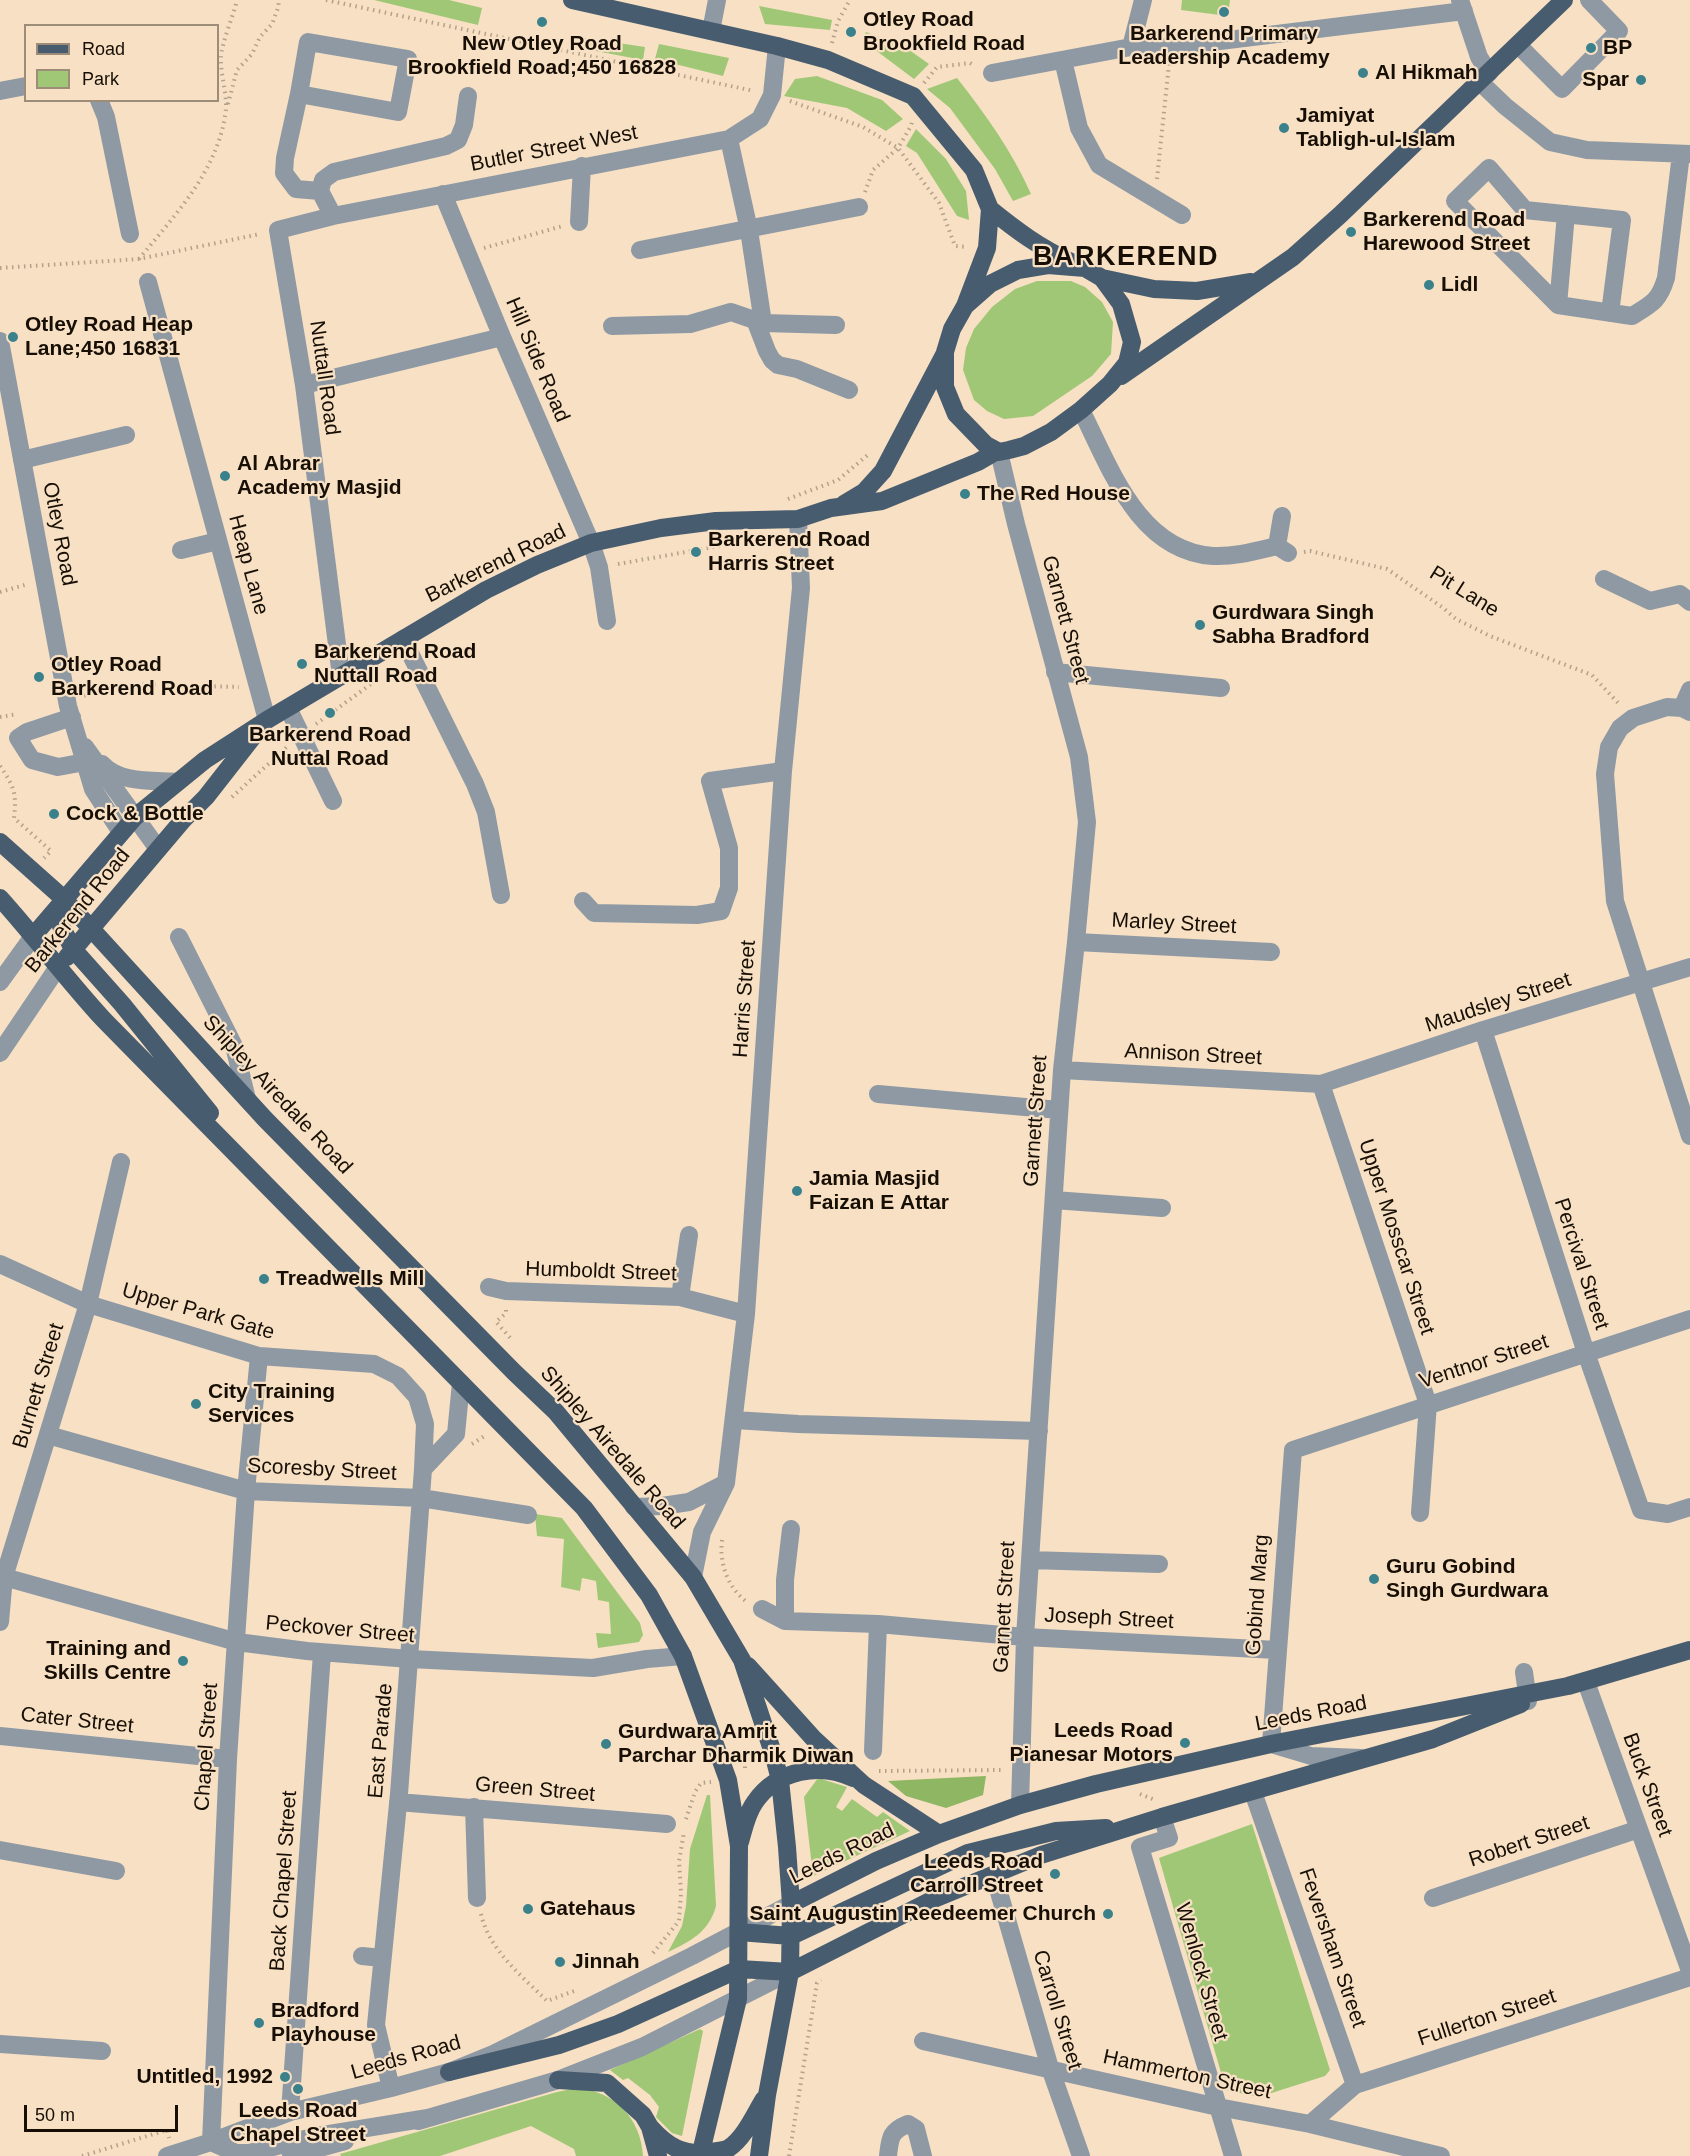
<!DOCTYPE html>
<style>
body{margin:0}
#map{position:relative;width:1690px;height:2156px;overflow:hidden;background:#f7e0c3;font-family:Arial,sans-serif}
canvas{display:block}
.legend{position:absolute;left:24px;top:24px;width:195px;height:78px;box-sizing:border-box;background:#f7e0c3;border:2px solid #9d8c77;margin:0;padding:8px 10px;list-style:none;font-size:18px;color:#170f05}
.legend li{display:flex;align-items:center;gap:12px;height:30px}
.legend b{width:30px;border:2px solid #9d8c77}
.scale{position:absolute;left:24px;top:2105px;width:154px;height:27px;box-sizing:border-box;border:3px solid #170f05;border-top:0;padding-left:8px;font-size:18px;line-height:21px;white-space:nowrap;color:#170f05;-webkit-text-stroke:4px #f7e0c3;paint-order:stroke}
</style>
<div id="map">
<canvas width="1690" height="2156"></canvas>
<ul class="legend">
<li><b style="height:8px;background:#485c6f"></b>Road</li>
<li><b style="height:16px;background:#a0c776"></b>Park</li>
</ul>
<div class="scale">50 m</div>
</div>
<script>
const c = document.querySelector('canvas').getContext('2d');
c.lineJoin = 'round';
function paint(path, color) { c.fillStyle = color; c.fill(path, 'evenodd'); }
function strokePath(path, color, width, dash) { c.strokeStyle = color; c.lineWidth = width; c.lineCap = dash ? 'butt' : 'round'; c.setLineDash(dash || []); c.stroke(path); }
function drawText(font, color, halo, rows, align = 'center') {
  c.font = font + ' Arial,sans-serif'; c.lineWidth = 4.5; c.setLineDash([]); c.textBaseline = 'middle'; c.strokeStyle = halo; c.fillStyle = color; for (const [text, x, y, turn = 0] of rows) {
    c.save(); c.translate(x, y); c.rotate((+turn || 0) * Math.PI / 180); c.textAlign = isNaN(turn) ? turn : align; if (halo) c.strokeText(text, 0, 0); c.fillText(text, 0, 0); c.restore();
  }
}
const green = new Path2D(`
 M374,0h75l33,8 -4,17z
 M1182,0h48l-2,16 -47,-6z
 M759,6l73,14 -2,10 -65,-6z
 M866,32l39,15 24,17 -15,15 -52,-39z
 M585,38l60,9 -2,13 -63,-12z
 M659,44l70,14 -6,18 -68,-17z
 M817,76l65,24 21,19 -17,12 -39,-23 -63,-12 11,-17z
 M957,78c29,37 55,73 74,116l-18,7 -18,-32 -45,-61 -23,-19z
 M916,129l30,30 20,32 3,29 -12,-4 -40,-63 -11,-7z
 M1037,281h34l14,6 17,15 11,20 -2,32 -19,22 -59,40 -29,3 -17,-8 -13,-11 -11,-30 3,-22 8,-19 18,-22 23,-18z
 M535,1514l27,4 78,105 3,12 -4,7 -41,6 -2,-15 15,1 -2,-32 -11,-2 -2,-19 -14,-3 -2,13 -19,-4 3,-48 -27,-3z
 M818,1778l29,9 -11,20 6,4 10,-12 25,18 6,-5 27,19 -97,45 -9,-79z
 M707,1795h3l6,111c-7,26 -25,35 -48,46l14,-26 4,-20 4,-57z
 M1252,1824l78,246 -5,6 -66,21 -33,-7 -67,-232z
 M700,2029l3,2 -21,105 -10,-3 -16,-16 3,-10 -9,-12 -22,-17 -5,2 -13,-10z
 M577,2088c37,3 64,30 66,68h-67l-2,-7 -43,-23 -91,30h-99l-1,-2 217,-62z`);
const forest = new Path2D(`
 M986,1776l-3,19 -37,13 -40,-12 -18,-15z`);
const path = new Path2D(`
 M326,0l428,91
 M832,43l6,-22 12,-21
 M924,83l13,-16 33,-4 5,3
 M790,101l73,26 35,21 41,55 16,43 12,1
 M228,104l9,-34 15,-16 8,-17 12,-13 6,-16 1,-8
 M1157,179l12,-115
 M865,192l8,-22 25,-22 13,-22 1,-4
 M484,248l79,-22
 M139,259c35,-43 77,-86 86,-143 4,-20 -5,-39 -4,-59 0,-12 13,-43 16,-57
 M0,268l139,-9 121,-25
 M788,499l50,-19 32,-27
 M1304,552l6,-1 77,18 55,38 14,12 34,17 102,39 28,30
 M618,564l102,-18 -1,-8
 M0,592l28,-8
 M84,696l4,-2 34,-3v-7l117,3
 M0,717l17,-3
 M316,724l62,-45
 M0,766c14,20 17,28 14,52l37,33 -7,7
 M232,797l55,-50
 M506,1310v3l-10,9 17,19
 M472,1444l14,-9
 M722,1540c-3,24 6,48 25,62
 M745,1768v-7l12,-3
 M879,1771l125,-1
 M1140,1794l15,6
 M686,1819l9,-27 6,-9 10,-1
 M481,1914c8,36 41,62 66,87l27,-10
 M653,1953l26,-32 2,-28 -2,-32 5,-29
 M82,2156l85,-26 2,8
 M789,2156l28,-173 4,-3`);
const minor = new Path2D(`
 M1460,0l19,57 10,16
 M711,31l6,-31
 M308,42l100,17 -10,53 -99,-18z
 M1518,45l44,44 57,-58 -30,-31
 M1131,47l12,-47
 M1063,60l16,68 20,37 83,50
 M992,73l139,-26h40l293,-36
 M1480,82l25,24 45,36 37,8 103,4
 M0,91l26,-5
 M299,94l-14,64 -1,15 12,16 24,2
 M99,100l7,17 24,117
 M729,139l20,91 14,93
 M443,194l59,143 89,206 8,24 8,54
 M333,216l-13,-25 3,-11 11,-8 112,-26 12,-6 6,-15 4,-29
 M579,222l3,-56
 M640,250l219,-43
 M148,282l119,438
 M1558,305l8,-91
 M1610,313l12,-93 -97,-10 -36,-42 -34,33 103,104 74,11c20,-12 27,-15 34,-38l15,-124
 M755,320l12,31 5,9 6,5 19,4 52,21
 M612,326l78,-2 41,-12 32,11 73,2
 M0,341l68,365 25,83 28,43
 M304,385l198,-48
 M1081,410c29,57 57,141 132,146 21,1 43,-5 64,-10
 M999,452l17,72 63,233 8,65 -11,120 -14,128 -37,567 -5,168
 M22,460l104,-25
 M1282,516l-5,30 11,7
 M181,550l37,-9
 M1604,579l46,22 30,-7 10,8
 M403,639l72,145 11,28 15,83
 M1055,672l166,16
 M341,676l-37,-291 -26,-155 55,-14 396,-77 31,-20 12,-24 5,-49
 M288,708l45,93
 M1682,708l8,-18
 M1690,712l-8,-4 -15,-1 -34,11 -13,10 -11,19 -4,27 10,127 75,235
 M72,717l-45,15 -9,6 14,22 26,7 27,-5
 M85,747l73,102
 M102,764c18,20 52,16 76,18
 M583,901l11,12 103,2 24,-4 8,-23v-40l-19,-67 73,-10
 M179,937l55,109 13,53
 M1076,942l195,10
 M0,982l34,-47
 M1483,1030l103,323 55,157 27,4 22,-7
 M0,1053l58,-86
 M1062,1070l259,14 162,-54 207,-63
 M1321,1084l107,320 -8,109
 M878,1094l181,16
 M1054,1200l108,8
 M0,1264l88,40 171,52 115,8 24,12 19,21 8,27 -2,45 -24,325 -23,231 15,63
 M489,1287l17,4 174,6 66,17
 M680,1297l9,-62
 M259,1356l-13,135 -18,268 -17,383 25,11h13l68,-17 111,-18
 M735,1420l63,4 241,7
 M48,1435l198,56 175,7 107,17
 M423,1469l33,-35 5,-51
 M726,1483l20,-169 37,-543 18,-183 -3,-69
 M634,1507l28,-1 27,-4 37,-19 -24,49 -9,45
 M1030,1560l129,4
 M0,1576l237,66 70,9 103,8 183,9 54,-9 36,-3
 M762,1609l23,12 93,3 147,13 252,13
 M785,1621v-41l6,-51
 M0,1622l4,-45 84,-273 33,-142
 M1524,1672l4,29
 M1586,1682l104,289
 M0,1736l228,23
 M873,1751l5,-127
 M1361,1758l-50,-2 -40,-12 22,-294 397,-131
 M1253,1792l102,293
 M398,1802l269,22
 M474,1807l3,91
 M1162,1817l7,21 -29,9 93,309
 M0,1850l116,21
 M994,1875l56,193 31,88
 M1433,1898l206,-69
 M362,1956l20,2
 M923,2041l295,66 92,17 131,32
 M0,2044l102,7
 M290,2112l32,-459
 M418,2121l140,-41 84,-33 148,-75
 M1310,2124l45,-39 335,-108
 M167,2156l44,-14 79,-30 101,-24 58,-16 44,-18 199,-98 99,-52
 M291,2156l54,-15
 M888,2156c2,-18 2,-25 20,-32l8,5 7,27`);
const major = new Path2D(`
 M572,0l205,46 51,14 85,36 61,74 16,39 -3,39 -22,58 -13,23 -7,23v35l11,27 30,31 13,7 10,-2 15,-4 27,-14 30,-22 29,-26 17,-21 5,-21 -11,-38 -19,-26 -17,-10 -37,-3 -30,5 -28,14 -25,22
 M990,209c26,21 50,39 81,53
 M1102,278l52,11 43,2 54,-9
 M1121,376l172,-119 47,-42 224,-215
 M844,504l20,-12 19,-21 61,-116
 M0,842l64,57 201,220 249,253 42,40 137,165 49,83 31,93 7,27 7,67 4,57 -1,68 -23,123 -8,61
 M0,898c36,40 68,83 104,122l480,488 65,87 34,61 45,124 11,66 -1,153 -38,157
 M63,901l-4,15 2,10 12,23 49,55 88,109
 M34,935l101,-118 70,-57 62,-40 219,-130 51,-25 54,-22 70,-15 55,-7 82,-2 33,-11 51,-7 96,-39 19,-11
 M67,957l116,-137 23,-23 50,-64
 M748,1666l65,72 51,47 75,49
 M740,1842c4,-14 7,-29 15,-40 22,-32 65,-40 98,-24
 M791,1904l85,-43 63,-27 81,-29 76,-21 175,-40 297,-58 122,-36
 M739,1932l52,4 177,-83 88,-22 50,-3
 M790,1972l144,-73 107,-44 121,-38 271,-78 88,-35
 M449,2072l110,-27 59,-21 121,-55 51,3
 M558,2080l49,3 36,32 7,12 8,29
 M650,2127c18,20 33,29 61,25 5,-1 13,-1 18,-4 16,-11 25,-33 35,-49`);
const markers = [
 [1224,12,6,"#3b818c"],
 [542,22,6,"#3b818c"],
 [851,32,6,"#3b818c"],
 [1591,48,6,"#3b818c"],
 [1363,73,6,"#3b818c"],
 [1641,80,6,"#3b818c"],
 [1284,128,6,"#3b818c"],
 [1351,232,6,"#3b818c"],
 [1429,285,6,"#3b818c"],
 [13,337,6,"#3b818c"],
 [225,476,6,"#3b818c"],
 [965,494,6,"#3b818c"],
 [696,552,6,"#3b818c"],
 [1200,625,6,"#3b818c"],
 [302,664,6,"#3b818c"],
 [39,677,6,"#3b818c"],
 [330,713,6,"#3b818c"],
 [54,814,6,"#3b818c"],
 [797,1191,6,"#3b818c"],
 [264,1279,6,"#3b818c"],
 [196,1404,6,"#3b818c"],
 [1374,1579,6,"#3b818c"],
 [183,1661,6,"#3b818c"],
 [1185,1743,6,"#3b818c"],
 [606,1744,6,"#3b818c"],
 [1055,1874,6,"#3b818c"],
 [528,1909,6,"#3b818c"],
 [1108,1914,6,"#3b818c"],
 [560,1962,6,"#3b818c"],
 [259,2023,6,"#3b818c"],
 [285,2077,6,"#3b818c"],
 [298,2089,6,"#3b818c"]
];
const poiNames = [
 ["Otley Road",863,20],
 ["Brookfield Road",863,44],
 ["Barkerend Primary",1224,34,"center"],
 ["Leadership Academy",1224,58,"center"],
 ["New Otley Road",542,44,"center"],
 ["Brookfield Road;450 16828",542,68,"center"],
 ["BP",1603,48],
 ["Al Hikmah",1375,73],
 ["Spar",1629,80,"right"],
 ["Jamiyat",1296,116],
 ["Tabligh-ul-Islam",1296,140],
 ["Barkerend Road",1363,220],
 ["Harewood Street",1363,244],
 ["Lidl",1441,285],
 ["Otley Road Heap",25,325],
 ["Lane;450 16831",25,349],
 ["Al Abrar",237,464],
 ["Academy Masjid",237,488],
 ["The Red House",977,494],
 ["Barkerend Road",708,540],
 ["Harris Street",708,564],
 ["Gurdwara Singh",1212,613],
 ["Sabha Bradford",1212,637],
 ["Barkerend Road",314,652],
 ["Nuttall Road",314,676],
 ["Otley Road",51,665],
 ["Barkerend Road",51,689],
 ["Barkerend Road",330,735,"center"],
 ["Nuttal Road",330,759,"center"],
 ["Cock & Bottle",66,814],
 ["Jamia Masjid",809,1179],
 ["Faizan E Attar",809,1203],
 ["Treadwells Mill",276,1279],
 ["City Training",208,1392],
 ["Services",208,1416],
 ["Guru Gobind",1386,1567],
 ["Singh Gurdwara",1386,1591],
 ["Training and",171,1649,"right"],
 ["Skills Centre",171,1673,"right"],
 ["Leeds Road",1173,1731,"right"],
 ["Pianesar Motors",1173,1755,"right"],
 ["Gurdwara Amrit",618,1732],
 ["Parchar Dharmik Diwan",618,1756],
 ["Leeds Road",1043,1862,"right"],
 ["Carroll Street",1043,1886,"right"],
 ["Gatehaus",540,1909],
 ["Saint Augustin Reedeemer Church",1096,1914,"right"],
 ["Jinnah",572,1962],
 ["Bradford",271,2011],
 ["Playhouse",271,2035],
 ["Untitled, 1992",273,2077,"right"],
 ["Leeds Road",298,2111,"center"],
 ["Chapel Street",298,2135,"center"]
];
const streetNames = [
 ["Butler Street West",554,149,-11],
 ["Hill Side Road",537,360,67],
 ["Nuttall Road",324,378,82],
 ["Otley Road",59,534,79],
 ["Barkerend Road",496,564,-26],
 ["Heap Lane",248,565,75],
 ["Pit Lane",1464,592,32],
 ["Garnett Street",1065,620,75],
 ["Barkerend Road",78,911,-51],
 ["Marley Street",1174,924,3],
 ["Harris Street",745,999,-86],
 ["Maudsley Street",1498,1003,-18],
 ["Annison Street",1193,1055,3],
 ["Shipley Airedale Road",277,1095,47],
 ["Garnett Street",1036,1121,-86],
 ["Upper Mosscar Street",1396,1237,72],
 ["Percival Street",1581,1264,72],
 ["Humboldt Street",601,1272,2],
 ["Upper Park Gate",198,1312,16],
 ["Ventnor Street",1484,1362,-18],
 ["Burnett Street",39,1386,-73],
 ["Shipley Airedale Road",612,1448,49],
 ["Scoresby Street",322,1470,3],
 ["Gobind Marg",1258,1595,-86],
 ["Garnett Street",1005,1607,-87],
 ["Joseph Street",1109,1619,3],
 ["Peckover Street",340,1630,5],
 ["Leeds Road",1311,1714,-11],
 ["Cater Street",77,1721,6],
 ["East Parade",381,1741,-85],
 ["Chapel Street",207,1747,-86],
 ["Buck Street",1647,1785,70],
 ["Green Street",535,1790,5],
 ["Robert Street",1529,1842,-18],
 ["Leeds Road",842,1854,-26],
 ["Back Chapel Street",284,1881,-86],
 ["Feversham Street",1332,1948,71],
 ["Wenlock Street",1201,1972,74],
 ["Carroll Street",1057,2010,73],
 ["Fullerton Street",1487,2018,-18],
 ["Leeds Road",406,2058,-16],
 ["Hammerton Street",1187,2075,12]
];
const districtNames = [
 ["BARKEREND",1126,258]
];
paint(green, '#a0c776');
paint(forest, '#8fb662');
strokePath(path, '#b4a18a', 4, [1.5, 4.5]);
strokePath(minor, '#8e99a4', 18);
strokePath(major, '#485c6f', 18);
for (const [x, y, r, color] of markers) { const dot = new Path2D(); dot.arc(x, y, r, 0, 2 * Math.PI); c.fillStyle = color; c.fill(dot); strokePath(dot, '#f7e0c3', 2); }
drawText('bold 21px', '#170f05', '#f7e0c3', poiNames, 'left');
drawText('21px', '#170f05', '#f7e0c3', streetNames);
c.letterSpacing = '1.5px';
drawText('bold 27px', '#170f05', '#f7e0c3', districtNames);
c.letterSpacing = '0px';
</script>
